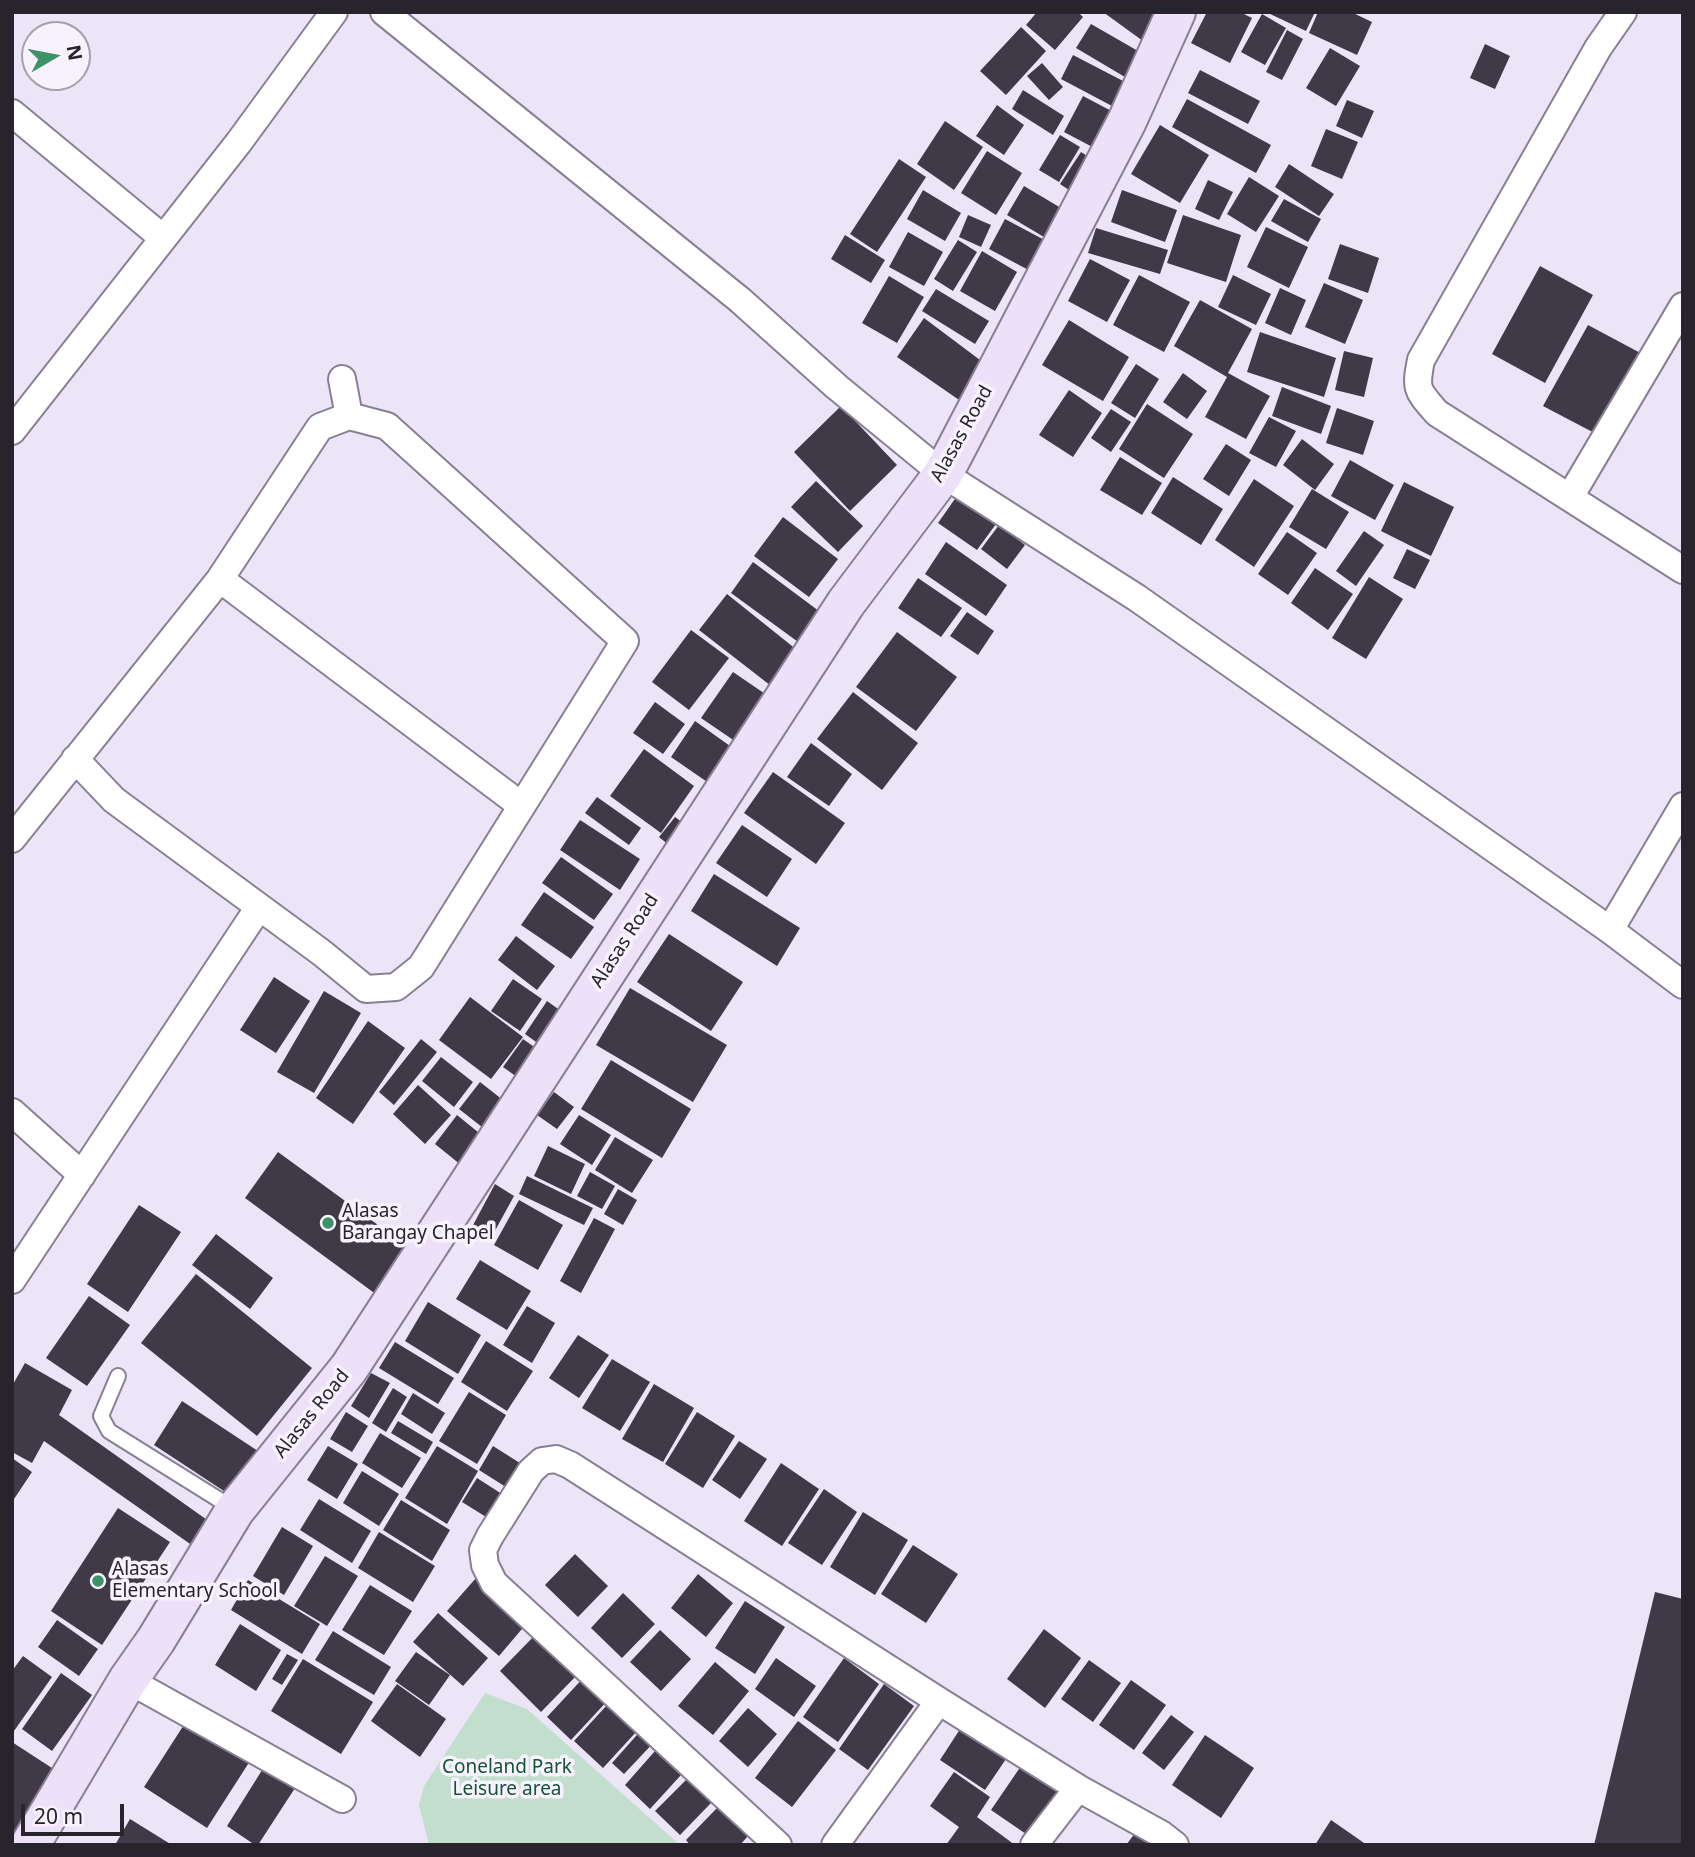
<!DOCTYPE html>
<style>
body{margin:0}
#map{position:relative;width:1695px;height:1857px;overflow:hidden;background:#ece4f7;font-family:"Noto Sans",sans-serif}
canvas{display:block}
.frame{position:absolute;inset:0;border:14px solid #27242c;pointer-events:none}
.north{position:absolute;left:21px;top:21px;width:70px;height:70px;box-sizing:border-box;background:#f7f2fe;border:2px solid #a4a0aa;border-radius:50%;rotate:80deg;font-size:19px;font-weight:700;line-height:28px;text-align:center;color:#27242c}
.north::after{content:'';display:block;margin:auto;width:24px;height:32px;background:#3d9366;clip-path:polygon(50% 0,100% 100%,50% 72%,0 100%)}
.scale{position:absolute;left:21px;top:1804px;width:103px;height:32px;box-sizing:border-box;border:4px solid #27242c;border-top:0;padding-left:9px;font-size:21px;line-height:24px;white-space:nowrap;color:#27242c;-webkit-text-stroke:5px #f7f2fe;paint-order:stroke}
</style>
<div id="map">
<canvas width="1695" height="1857"></canvas>
<div class="frame"></div>
<div class="north">N</div>
<div class="scale">20 m</div>
</div>
<script>
const c = document.querySelector('canvas').getContext('2d');
c.lineJoin = 'round';
function paint(path, color) { c.fillStyle = color; c.fill(path, 'evenodd'); }
function strokePath(path, color, width, dash) { c.strokeStyle = color; c.lineWidth = width; c.lineCap = dash ? 'butt' : 'round'; c.setLineDash(dash || []); c.stroke(path); }
function drawText(font, color, halo, rows, align = 'center') {
  c.font = font + ' "Noto Sans",sans-serif'; c.lineWidth = 7; c.setLineDash([]); c.textBaseline = 'middle'; c.strokeStyle = halo; c.fillStyle = color; for (const [text, x, y, turn = 0] of rows) {
    c.save(); c.translate(x, y); c.rotate((+turn || 0) * Math.PI / 180); c.textAlign = isNaN(turn) ? turn : align; if (halo) c.strokeText(text, 0, 0); c.fillText(text, 0, 0); c.restore();
  }
}
const green = new Path2D(`
 M485,1693l42,16 153,136h-251l-10,-40 5,-19z`);
const building = new Path2D(`
 M1037,12h41l5,5 -28,33 -29,-25z
 M1103,12h61l-21,29z
 M1207,12h33l12,6 -22,45 -39,-20z
 M1266,12h49l-9,19z
 M1318,12h33l21,10 -15,33 -48,-22z
 M1262,14l24,14 -21,37 -24,-13z
 M1091,24l54,31 -15,25 -54,-32z
 M1021,27l25,24 -40,44 -26,-24z
 M1287,30l16,9 -21,41 -16,-8z
 M1485,44l25,12 -15,33 -25,-11z
 M1330,48l30,18 -24,40 -30,-18z
 M1073,55l52,27 -13,24 -51,-27z
 M1042,63l21,24 -14,13 -22,-24z
 M1200,70l60,31 -12,23 -60,-31z
 M1023,90l41,26 -11,19 -41,-26z
 M1083,96l36,19 -19,36 -36,-19z
 M1187,99l84,46 -15,28 -84,-46z
 M1347,100l27,11 -12,27 -26,-12z
 M997,105l27,20 -20,30 -28,-19z
 M945,121l38,26 -29,43 -37,-26z
 M1160,125l49,30 -29,48 -49,-29z
 M1326,129l32,13 -16,37 -31,-13z
 M1060,135l20,12 -21,35 -20,-12z
 M987,151l35,22 -26,42 -35,-22z
 M1081,152l14,9 -20,33 -15,-10z
 M899,159l27,18 -49,75 -27,-18z
 M1289,164l45,30 -15,22 -44,-29z
 M1249,177l30,19 -23,36 -29,-18z
 M1208,180l25,12 -14,28 -24,-11z
 M1024,186l42,25 -17,29 -42,-25z
 M923,190l38,23 -16,28 -38,-22z
 M1122,190l55,20 -12,32 -54,-20z
 M1284,199l37,20 -13,23 -37,-21z
 M968,215l23,10 -10,22 -22,-10z
 M1183,215l58,20 -15,47 -59,-19z
 M1005,219l47,25 -16,30 -47,-25z
 M1266,227l42,20 -19,41 -42,-21z
 M1096,228l72,22 -8,24 -72,-21z
 M908,232l35,20 -19,34 -35,-19z
 M845,235l40,25 -14,23 -40,-24z
 M958,240l19,12 -24,39 -19,-12z
 M1340,244l39,14 -11,35 -40,-14z
 M982,251l35,21 -22,39 -35,-20z
 M1090,259l40,21 -23,42 -39,-21z
 M1540,266l53,29 -48,88 -53,-29z
 M1139,275l51,27 -26,50 -51,-27z
 M1233,275l38,19 -15,31 -38,-18z
 M889,276l35,21 -27,46 -35,-20z
 M1324,283l39,17 -18,44 -40,-17z
 M1280,288l26,12 -15,35 -26,-12z
 M936,289l53,32 -14,23 -53,-33z
 M1200,300l52,29 -24,44 42,23 -24,43 -41,-22 22,-40 -53,-31z
 M924,318l64,48 -26,36 -65,-45z
 M1069,320l60,37 -26,44 -61,-36z
 M1588,325l58,31 -44,81 -59,-31z
 M1260,332l76,26 -12,39 -77,-25z
 M1344,351l29,7 -9,39 -29,-7z
 M1136,364l23,15 -24,39 -24,-15z
 M1183,373l24,18 -20,28 -24,-17z
 M1282,387l49,19 -10,28 -49,-18z
 M1069,390l33,23 -29,44 -34,-22z
 M1147,404l46,30 -29,44 -45,-29z
 M841,406l56,59 -47,46 -56,-59z
 M1337,408l37,13 -11,34 -37,-12z
 M1111,409l20,13 -20,30 -20,-14z
 M1269,417l27,14 -20,36 -27,-14z
 M1302,439l32,25 -19,26 -32,-25z
 M1226,444l25,16 -22,36 -26,-17z
 M1120,457l42,26 -20,32 -42,-25z
 M1350,460l44,25 -19,35 -44,-24z
 M1173,477l50,32 -22,36 -50,-32z
 M1254,479l40,27 -40,61 -39,-27z
 M816,481l47,45 -25,26 -47,-45z
 M1404,482l50,25 -23,49 -50,-25z
 M1312,489l37,23 -23,37 -37,-22z
 M957,496l39,28 -19,26 -39,-27z
 M783,517l55,42 -29,38 -55,-41z
 M999,525l26,20 -18,24 -26,-20z
 M1364,531l20,14 -28,41 -20,-15z
 M1287,532l30,21 -29,42 -30,-21z
 M946,542l61,43 -21,31 -61,-42z
 M1407,549l23,11 -15,29 -22,-11z
 M753,562l74,55 -22,30 -74,-54z
 M1315,568l38,26 -25,36 -37,-27z
 M1369,577l34,22 -37,60 -34,-21z
 M918,578l44,30 -21,29 -43,-29z
 M727,594l75,60 -27,35 -76,-59z
 M967,612l27,19 -16,24 -28,-19z
 M691,630l38,28 -40,52 -37,-28z
 M897,632l60,45 -41,54 -60,-44z
 M733,672l44,30 -32,46 -44,-30z
 M853,692l65,51 -36,47 -65,-51z
 M655,702l30,22 -22,30 -30,-21z
 M695,721l42,30 -24,35 -42,-29z
 M811,743l41,31 -23,32 -42,-29z
 M644,749l50,37 -33,47 -51,-37z
 M773,772l72,51 -29,41 -72,-51z
 M597,797l44,31 -12,17 -44,-32z
 M675,817l16,12 -16,21 -16,-13z
 M580,820l60,39 -20,31 -60,-40z
 M742,825l50,34 -25,38 -51,-34z
 M561,857l52,37 -19,26 -52,-37z
 M714,874l86,54 -23,38 -86,-55z
 M544,892l50,35 -23,32 -50,-34z
 M669,934l74,48 -32,49 -74,-49z
 M516,936l39,30 -18,24 -39,-30z
 M274,977l36,24 -34,52 -36,-23z
 M513,979l29,20 -22,32 -29,-20z
 M630,988l97,57 -34,57 -97,-57z
 M324,991l37,22 -47,80 -37,-21z
 M470,997l53,40 -32,42 -52,-39z
 M547,1001l21,15 -22,33 -21,-15z
 M368,1021l37,27 -52,76 -37,-26z
 M421,1039l16,13 -43,53 -15,-13z
 M523,1039l21,15 -20,28 -21,-15z
 M441,1057l32,25 -19,25 -32,-26z
 M611,1060l80,49 -29,49 -81,-49z
 M480,1082l28,22 -21,27 -28,-22z
 M418,1085l33,30 -26,29 -32,-30z
 M554,1092l20,15 -17,22 -20,-14z
 M457,1115l27,22 -23,28 -26,-21z
 M579,1115l32,20 -19,30 -32,-21z
 M615,1137l38,23 -21,33 -37,-23z
 M548,1146l37,18 -14,30 -37,-18z
 M278,1152l133,97 -34,46 -132,-97z
 M590,1172l25,14 -13,23 -25,-13z
 M527,1176l66,32 -9,17 -65,-31z
 M495,1184l19,12 -23,42 -19,-11z
 M618,1189l19,11 -14,25 -19,-11z
 M519,1200l44,25 -25,45 -44,-25z
 M139,1205l42,27 -53,80 -41,-28z
 M594,1218l21,11 -34,64 -21,-12z
 M216,1234l57,44 -23,31 -58,-44z
 M480,1260l51,31 -24,39 -51,-31z
 M196,1274l116,94 -55,68 -116,-93z
 M89,1296l41,29 -43,61 -41,-28z
 M428,1302l53,33 -23,39 -53,-33z
 M527,1306l28,17 -23,40 -29,-18z
 M578,1335l31,20 -30,43 -30,-20z
 M486,1341l47,30 -26,40 -46,-29z
 M395,1342l59,36 -16,26 -59,-36z
 M612,1359l38,23 -30,49 -38,-23z
 M25,1363l47,27 -13,25 151,107 -17,24 -149,-105 -12,22 -20,-11v-66z
 M371,1373l19,10 -21,35 -18,-12z
 M654,1384l40,24 -31,54 -41,-23z
 M393,1388l14,9 -21,35 -14,-9z
 M469,1392l37,23 -29,49 -38,-23z
 M413,1393l32,20 -13,21 -31,-20z
 M182,1401l79,52 -28,44 -79,-52z
 M346,1412l22,14 -16,26 -22,-13z
 M697,1412l38,24 -32,52 -38,-24z
 M398,1421l35,21 -7,12 -35,-21z
 M380,1433l41,25 -19,30 -40,-25z
 M739,1441l28,18 -27,40 -28,-19z
 M328,1446l30,18 -21,35 -30,-19z
 M437,1446l41,25 -31,53 -42,-26z
 M493,1446l30,19 -14,24 -30,-19z
 M12,1458l20,14 -20,30z
 M781,1463l38,26 -37,57 -38,-25z
 M362,1471l37,23 -20,32 -36,-23z
 M477,1478l28,18 -14,24 -29,-18z
 M824,1489l33,23 -35,53 -34,-22z
 M319,1499l52,32 -19,32 -52,-33z
 M401,1500l49,30 -18,31 -49,-31z
 M118,1508l52,34 -68,103 -51,-34z
 M863,1512l45,28 -33,55 -45,-28z
 M282,1527l31,19 -29,49 -31,-19z
 M379,1532l56,34 -22,36 -55,-34z
 M913,1545l45,29 -32,49 -45,-29z
 M575,1554l33,32 -30,31 -33,-32z
 M325,1556l33,20 -31,50 -33,-20z
 M698,1574l35,29 -27,34 -35,-29z
 M476,1578l51,45 -28,33 -52,-45z
 M248,1580l72,44 -18,30 -71,-44z
 M370,1585l42,26 -28,44 -42,-25z
 M1655,1592l28,7v246h-89z
 M623,1593l32,31 -33,34 -31,-30z
 M745,1601l40,26 -30,47 -40,-26z
 M438,1613l50,45 -25,28 -50,-44z
 M57,1620l41,29 -19,27 -41,-29z
 M240,1624l41,26 -25,41 -41,-26z
 M1044,1629l37,29 -36,50 -38,-29z
 M660,1630l31,29 -30,32 -31,-29z
 M333,1631l58,36 -17,28 -59,-35z
 M538,1632l41,41 -38,39 -41,-41z
 M416,1652l34,23 -21,30 -34,-24z
 M287,1654l11,6 -16,25 -10,-6z
 M23,1656l29,21 -38,54 -2,-60z
 M776,1658l40,28 -22,31 -39,-28z
 M844,1658l35,26 -41,58 -35,-25z
 M303,1659l70,43 -32,52 -70,-43z
 M1089,1660l32,23 -28,39 -32,-23z
 M715,1662l34,29 -36,44 -35,-29z
 M61,1673l31,22 -40,56 -30,-22z
 M586,1675l24,23 -39,42 -24,-23z
 M1131,1680l35,25 -32,45 -35,-25z
 M397,1684l49,35 -26,38 -49,-36z
 M884,1684l30,22 -46,64 -29,-21z
 M608,1704l29,27 -34,37 -29,-27z
 M748,1708l29,26 -29,33 -29,-26z
 M1171,1715l23,17 -30,38 -22,-17z
 M187,1720l63,41 -43,67 -63,-41z
 M798,1721l38,29 -44,57 -37,-29z
 M964,1723l46,30 -25,37 -45,-30z
 M644,1727l13,12 -33,35 -12,-11z
 M1205,1735l49,33 -33,50 -49,-33z
 M12,1742l43,28 -40,61 -3,-2z
 M655,1751l26,24 -31,34 -25,-24z
 M1021,1766l39,26 -31,44 -38,-26z
 M264,1767l31,21 -37,57h-3l-28,-19z
 M954,1772l36,25 -13,20 38,28h-69l13,-18 -29,-21z
 M687,1779l24,24 -31,32 -25,-24z
 M718,1807l30,29 -8,9h-50l-4,-5z
 M130,1819l42,26h-57z
 M1331,1820l36,25h-52z
 M1139,1828l21,17h-34z`);
const lane = new Path2D(`
 M118,1376l-17,40 8,15 125,78`);
const street = new Path2D(`
 M384,12l356,288 97,87 106,87 194,124 473,332 73,55
 M1623,12l-25,36 -177,312c-6,30 -4,30 16,53l246,157
 M12,113l151,125
 M342,379l7,37
 M12,431l227,-289 95,-130
 M1570,497l113,-191
 M220,579l302,227
 M12,839l208,-260 100,-152 29,-11 38,10 238,215 -204,326 -25,20 -30,2 -44,-36 -208,-153 -39,-41
 M1610,930l73,-124
 M12,1112l70,63
 M12,1280l247,-373
 M128,1680l214,119
 M778,1845l-284,-262 -9,-18 -2,-15 7,-14 41,-65 11,-10 14,-2 14,6 369,236 139,87 83,46 14,11
 M835,1845l104,-144
 M1034,1845l44,-57`);
const secondary = new Path2D(`
 M30,1845l98,-165 28,-40 79,-130 114,-142 497,-765 97,-129 184,-353 49,-109`);
const markers = [
 [328,1223,7,"#3d9366"],
 [98,1581,7,"#3d9366"]
];
const streetNames = [
 ["Alasas Road",962,434,-61],
 ["Alasas Road",625,941,-57],
 ["Alasas Road",312,1414,-51]
];
const poiNames = [
 ["Alasas",342,1212],
 ["Barangay Chapel",342,1234],
 ["Alasas",112,1570],
 ["Elementary School",112,1592]
];
const parkNames = [
 ["Coneland Park",507,1768],
 ["Leisure area",507,1790]
];
paint(green, '#c1dfcc');
paint(building, '#3f3948');
strokePath(lane, '#888092', 18);
strokePath(street, '#888092', 30);
strokePath(secondary, '#888092', 42);
strokePath(lane, '#fff', 14);
strokePath(street, '#fff', 26);
strokePath(secondary, '#ede1fa', 38);
for (const [x, y, r, color] of markers) { const dot = new Path2D(); dot.arc(x, y, r, 0, 2 * Math.PI); c.fillStyle = color; c.fill(dot); strokePath(dot, '#f7f2fe', 2.5); }
drawText('19px', '#27242c', '#f7f2fe', streetNames);
drawText('19px', '#27242c', '#f7f2fe', poiNames, 'left');
drawText('19px', '#135435', '#f7f2fe', parkNames);
</script>
